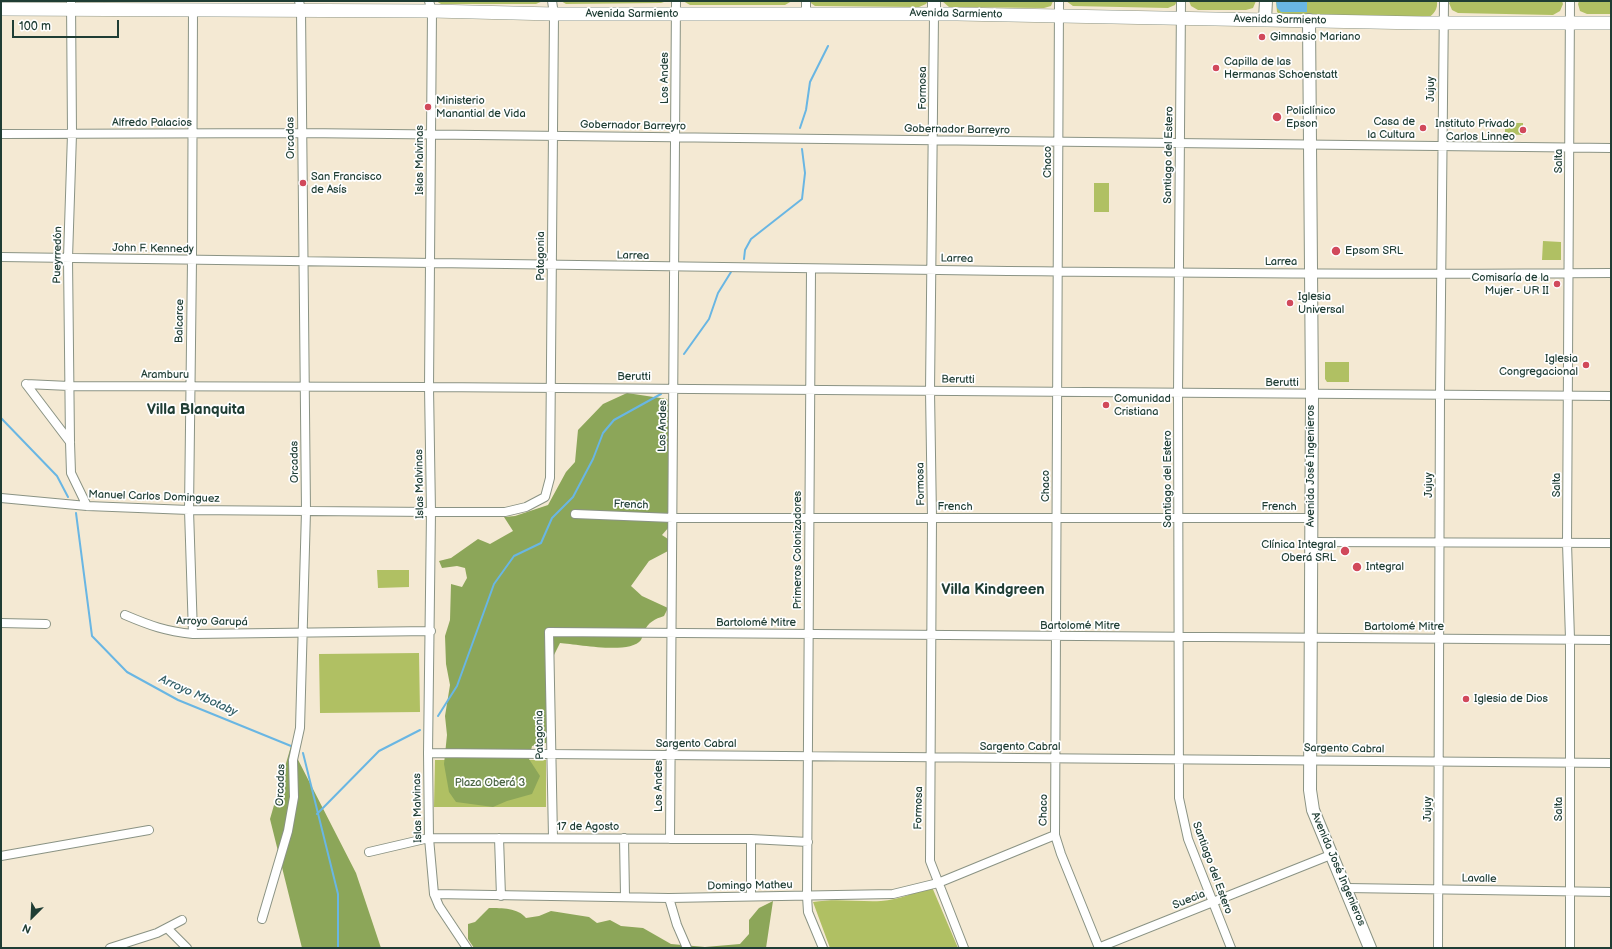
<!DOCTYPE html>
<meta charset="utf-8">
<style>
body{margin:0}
#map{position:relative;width:1612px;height:949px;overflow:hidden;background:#f4e9d3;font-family:"Balsamiq Sans",sans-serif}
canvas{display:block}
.frame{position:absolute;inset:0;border:2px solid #1f3d34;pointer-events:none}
.north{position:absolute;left:12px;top:897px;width:40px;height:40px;-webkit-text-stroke:3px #fff;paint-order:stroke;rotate:204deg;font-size:11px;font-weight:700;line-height:16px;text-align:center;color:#1f3d34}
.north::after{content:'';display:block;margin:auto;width:14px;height:18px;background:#1f3d34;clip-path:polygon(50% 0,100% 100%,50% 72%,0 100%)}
.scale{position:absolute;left:12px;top:20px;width:107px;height:18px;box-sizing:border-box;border:2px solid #1f3d34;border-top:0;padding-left:5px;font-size:12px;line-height:14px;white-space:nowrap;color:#1f3d34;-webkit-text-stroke:3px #fff;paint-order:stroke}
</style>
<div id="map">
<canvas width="1612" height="949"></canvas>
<div class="frame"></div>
<div class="north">N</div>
<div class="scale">100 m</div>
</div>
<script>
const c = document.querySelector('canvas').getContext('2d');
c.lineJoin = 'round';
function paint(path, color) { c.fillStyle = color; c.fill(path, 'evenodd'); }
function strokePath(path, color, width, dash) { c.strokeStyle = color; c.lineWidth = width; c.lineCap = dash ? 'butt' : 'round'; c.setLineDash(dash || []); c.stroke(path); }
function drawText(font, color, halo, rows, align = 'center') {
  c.font = font + ' "Balsamiq Sans",sans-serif'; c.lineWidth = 3.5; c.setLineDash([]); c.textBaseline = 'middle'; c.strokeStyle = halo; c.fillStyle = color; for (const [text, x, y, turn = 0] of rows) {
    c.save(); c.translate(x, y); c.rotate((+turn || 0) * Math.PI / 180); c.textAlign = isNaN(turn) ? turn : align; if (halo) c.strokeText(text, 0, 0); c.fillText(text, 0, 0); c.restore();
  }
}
const green = new Path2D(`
 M436,1h107l-7,3h-95z
 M561,1h106l-6,2 -95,1z
 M683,1h109l-7,4h-95z
 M808,1h120l-2,3 -7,3 -104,-1z
 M942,1h111l-2,5 -7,2 -95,-1z
 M1066,1h111l-2,4 -7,3 -95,-2z
 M1189,1h67l-3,7 -7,2h-48l-7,-4z
 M1276,1h161c1,8 -3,13 -9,17h-144l-7,-6z
 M1451,1h111l1,3 -3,7 -7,4 -95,-2 -6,-3 -3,-7z
 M1579,1h32v13h-24l-7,-3 -2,-7z
 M1505,123h18v12l-18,-1z
 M1094,183h15v29h-15z
 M1543,241l18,1v18h-19z
 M1325,362h24v20h-22l-2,-3z
 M377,570h32v17l-31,1z
 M419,653l1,59 -100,1 -1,-59z
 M435,760h111v47h-112z
 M932,887l26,61h-128l-17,-46c23,-4 45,0 68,-1 18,-1 35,-9 51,-14z`);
const forest = new Path2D(`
 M627,393l40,6 4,13 -2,115 -7,8 6,4v12l-19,10 -18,25 11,10 26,12 -4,8c-9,3 -16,6 -20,16 -1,2 -2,6 -3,8 -11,15 -64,4 -81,3l-13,26 -1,74 -14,3 -3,13 11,17 -8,18 -25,7 -14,6 -37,-5 -7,-10 -5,-28 3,-29 -2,-19 5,-31 -4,-21 -1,-28 5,-16 1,-36 11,3 5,-9 -2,-10 -8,-2 -15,2 -3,-7 12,-3 27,-19 12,5 23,-13 -9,-14 11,-1 33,-11 18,-33 9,-10 3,-32 25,-26z
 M291,746l65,127 25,75h-79l-32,-129z
 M773,901l-7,47h-292l-6,-9v-15l7,-2 14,-14c13,0 29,0 37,10l13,-2 12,-5 38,6 8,6 13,-3 11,6 22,2 28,16 34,3 35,-3 9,-10v-14l10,-12z`);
const water = new Path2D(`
 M1276,1h31v11h-26l-4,-4z`);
const stream = new Path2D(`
 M800,128l6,-18 4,-28 18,-36
 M744,259l1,-9 6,-11 51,-40 3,-26 -3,-24
 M684,354l25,-35 9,-26 13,-21
 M1,418l56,58 11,21
 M76,513l16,123 35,36 51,28 113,46
 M438,716l19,-30 37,-102 20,-28 27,-13 11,-25 21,-21 20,-38 10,-26 11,-13 47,-26
 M303,753l35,141v54
 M317,814l62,-63 41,-21`);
const street = new Path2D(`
 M71,1l1,133 -4,124 2,184 1,31 16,33
 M429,1l3,10 -3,376 2,125 -3,241 1,85 5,56 5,12 28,42
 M1059,1l-4,834 6,19 38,94
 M1181,1l-3,392 1,405 9,41 43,109
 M1570,1l-3,542 3,96v309
 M806,14v-13
 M934,14l-4,377 2,127 -2,343 34,87
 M1,134l301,-1 1309,15
 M1,257c313,5 626,10 938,13 224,3 448,5 672,3
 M811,269l-4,627 1,16 15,36
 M26,384l43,2 360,1 1182,9
 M26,384l44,58
 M1,498l86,8 102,4 242,2h74l21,-5 19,-10 5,-19 4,-464 -2,-13
 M575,514l98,4h637
 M1311,542l300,1
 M125,615c26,11 40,16 68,19l238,-3
 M1,623l45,1
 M193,634l-4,-124 3,-250 1,-251
 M428,753l1183,10
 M499,838l2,58
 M553,838l-4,-206 1062,8
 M624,838l1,58
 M670,839l6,-838
 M751,839v57
 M369,852l60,-14 322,1 57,3
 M1,856l148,-26
 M1347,888l264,4
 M434,894l235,4 224,-4 45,-11 117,-48
 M669,898l8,27 10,23
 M262,919l26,-88 6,-34 -1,-37 7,-32 6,-217 -5,-501 -2,-9
 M167,928l20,20
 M110,948l47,-15 25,-13
 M1098,948l235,-94
 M1438,948l2,-553 4,-394`);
const secondary = new Path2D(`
 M934,1v13
 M1265,19l1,-18
 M1309,20l3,374 -2,396 3,20 57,138`);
const primary = new Path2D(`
 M1,9l431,2 122,3h403l465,9h189`);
const markers = [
 [1262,37,4,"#d1495b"],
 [1216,68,4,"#d1495b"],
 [428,107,4,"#d1495b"],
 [1277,117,5,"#d1495b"],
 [1423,128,4,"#d1495b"],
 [1523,130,4,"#d1495b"],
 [303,183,4,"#d1495b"],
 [1336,251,5,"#d1495b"],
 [1557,284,4,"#d1495b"],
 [1290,303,4,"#d1495b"],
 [1586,365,4,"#d1495b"],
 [1106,405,4,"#d1495b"],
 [1345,551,5,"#d1495b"],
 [1357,567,5,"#d1495b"],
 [1466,699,4,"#d1495b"]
];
const streetNames = [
 ["Avenida Sarmiento",632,14],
 ["Avenida Sarmiento",956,14,1],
 ["Avenida Sarmiento",1280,20,1],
 ["Los Andes",665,78,-90],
 ["Formosa",923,88,-90],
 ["Jujuy",1431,89,-90],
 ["Alfredo Palacios",152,123],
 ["Gobernador Barreyro",633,126,1],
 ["Gobernador Barreyro",957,130,1],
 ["Orcadas",291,138,-91],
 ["Santiago del Estero",1169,155,-89],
 ["Islas Malvinas",420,160,-90],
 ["Salta",1559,161,-90],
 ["Chaco",1048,162,-90],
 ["John F. Kennedy",153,249,1],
 ["Pueyrredón",58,255,-89],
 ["Patagonia",541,256,-90],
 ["Larrea",633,256,1],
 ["Larrea",957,259,1],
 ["Larrea",1281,262],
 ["Balcarce",180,321,-89],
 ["Aramburu",165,375],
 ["Berutti",634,377],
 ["Berutti",958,380,1],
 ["Berutti",1282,383],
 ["Los Andes",663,426,-89],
 ["Orcadas",295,462,-91],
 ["Avenida José Ingenieros",1311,466,-90],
 ["Santiago del Estero",1168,479,-90],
 ["Islas Malvinas",420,484,-91],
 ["Formosa",921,484,-91],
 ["Jujuy",1429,485,-90],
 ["Salta",1557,485,-90],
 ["Chaco",1046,486,-90],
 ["Manuel Carlos Dominguez",154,497,2],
 ["French",631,505,2],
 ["French",955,507],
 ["French",1279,507],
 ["Primeros Colonizadores",798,550,-90],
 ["Arroyo Garupá",212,622,1],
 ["Bartolomé Mitre",756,623],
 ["Bartolomé Mitre",1080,626],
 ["Bartolomé Mitre",1404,627],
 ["Patagonia",540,735,-91],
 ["Sargento Cabral",696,744],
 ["Sargento Cabral",1020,747],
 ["Sargento Cabral",1344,749,1],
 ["Orcadas",281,785,-88],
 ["Los Andes",659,786,-90],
 ["Islas Malvinas",418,808,-91],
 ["Formosa",919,808,-89],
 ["Jujuy",1428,809,-90],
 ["Salta",1559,809,-90],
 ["Chaco",1044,810,-89],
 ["17 de Agosto",588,827],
 ["Santiago del Estero",1212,868,70],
 ["Avenida José Ingenieros",1338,869,67],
 ["Lavalle",1479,879,1],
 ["Domingo Matheu",750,886,-1],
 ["Suecia",1189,900,-22]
];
const poiNames = [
 ["Gimnasio Mariano",1270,37],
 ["Capilla de las",1224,62],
 ["Hermanas Schoenstatt",1224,75],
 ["Ministerio",436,101],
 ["Manantial de Vida",436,114],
 ["Policlínico",1286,111],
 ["Epson",1286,124],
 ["Casa de",1415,122,"right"],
 ["la Cultura",1415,135,"right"],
 ["Instituto Privado",1515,124,"right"],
 ["Carlos Linneo",1515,137,"right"],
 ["San Francisco",311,177],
 ["de Asís",311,190],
 ["Epsom SRL",1345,251],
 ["Comisaría de la",1549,278,"right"],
 ["Mujer - UR II",1549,291,"right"],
 ["Iglesia",1298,297],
 ["Universal",1298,310],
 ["Iglesia",1578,359,"right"],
 ["Congregacional",1578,372,"right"],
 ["Comunidad",1114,399],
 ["Cristiana",1114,412],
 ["Clínica Integral",1336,545,"right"],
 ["Oberá SRL",1336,558,"right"],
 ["Integral",1366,567],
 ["Iglesia de Dios",1474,699]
];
const parkNames = [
 ["Plaza Oberá 3",490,783]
];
const waterNames = [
 ["Arroyo Mbotaby",198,696,24]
];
const districtNames = [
 ["Villa Blanquita",196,410],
 ["Villa Kindgreen",993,590]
];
paint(green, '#b0c063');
paint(forest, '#8ca659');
paint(water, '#69b6e3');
strokePath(stream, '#69b6e3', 2);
strokePath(street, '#8a9384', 10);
strokePath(secondary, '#8a9384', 14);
strokePath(primary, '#8a9384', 14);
strokePath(street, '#fff', 8);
strokePath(secondary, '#fff', 12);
strokePath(primary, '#fff', 13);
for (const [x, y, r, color] of markers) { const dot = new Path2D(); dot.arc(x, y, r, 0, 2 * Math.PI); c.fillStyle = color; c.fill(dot); strokePath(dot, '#fff', 1.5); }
drawText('11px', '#1f3d34', '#fff', streetNames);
drawText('11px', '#1f3d34', '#fff', poiNames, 'left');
drawText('11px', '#4a6442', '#fff', parkNames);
drawText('italic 12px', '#356169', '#fff', waterNames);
drawText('bold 15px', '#1f3d34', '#fff', districtNames);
</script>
